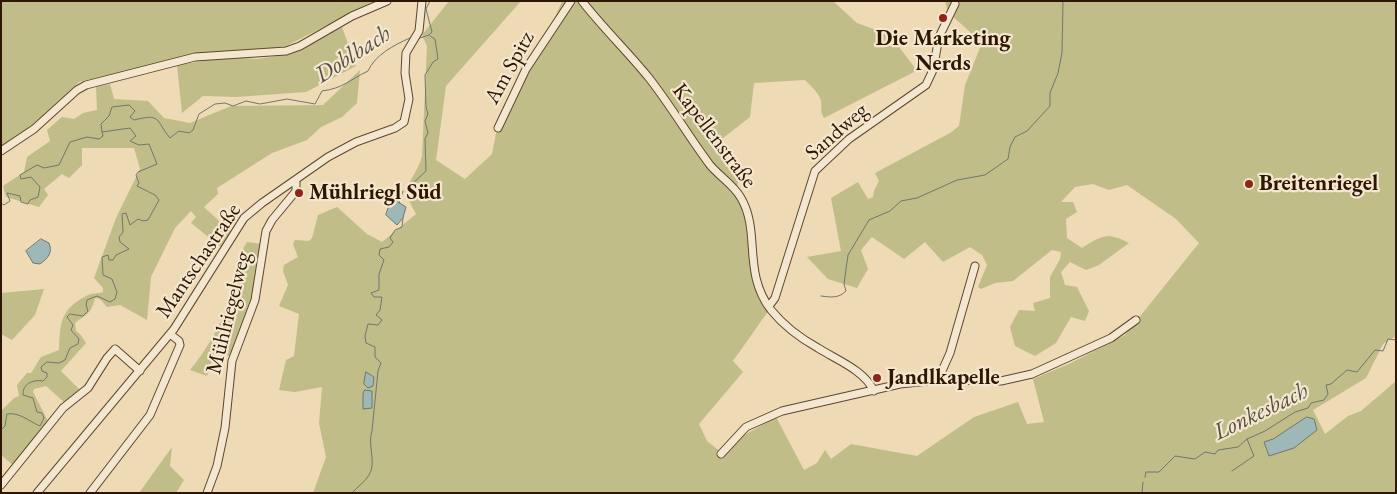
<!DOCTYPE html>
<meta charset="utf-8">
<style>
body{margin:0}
#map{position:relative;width:1397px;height:494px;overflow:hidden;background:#eedab5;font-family:"EB Garamond",serif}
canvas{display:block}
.frame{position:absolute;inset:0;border:2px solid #2e1601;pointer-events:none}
</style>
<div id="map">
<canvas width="1397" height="494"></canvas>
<div class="frame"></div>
</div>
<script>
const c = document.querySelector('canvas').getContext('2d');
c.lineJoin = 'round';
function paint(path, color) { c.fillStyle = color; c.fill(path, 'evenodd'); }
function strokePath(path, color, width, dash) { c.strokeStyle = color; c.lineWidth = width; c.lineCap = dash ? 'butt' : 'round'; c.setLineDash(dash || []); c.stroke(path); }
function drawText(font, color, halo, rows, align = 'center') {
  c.font = font + ' "EB Garamond",serif'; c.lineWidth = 4.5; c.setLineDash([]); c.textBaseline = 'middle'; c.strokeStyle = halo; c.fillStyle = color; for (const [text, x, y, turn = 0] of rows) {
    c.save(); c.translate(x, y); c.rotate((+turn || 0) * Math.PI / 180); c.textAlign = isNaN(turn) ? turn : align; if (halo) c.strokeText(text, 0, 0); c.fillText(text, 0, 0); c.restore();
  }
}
const green = new Path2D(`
 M1,1h374l-89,45 -137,20 -70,16 -56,51 -22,13z
 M449,1h72l-75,85 -10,74 29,19 27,-25 8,-41 44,-70 18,-42h271l24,22 33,12 25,33 -1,4 -90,46c-4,-6 -2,-10 -3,-17 -2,-8 -10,-15 -16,-21l-51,3 -4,34 -32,25v6l20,34 -2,13 9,21 7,62 17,32 -36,51 10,11 -44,52 8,17 15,12 17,-15 37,-21 28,53 13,-7 8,-13 6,9 20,-15 66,12 57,-39 44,-15 9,22 17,-2 -11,-43 38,-16 54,-28 74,-92 -23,-24 -49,-34 -18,5 -16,-6 -18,3 -14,15h12l4,10 -11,7 1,19 15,10c20,-13 26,-16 47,-5l-30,22 -13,5 -16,-8 -9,10 4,13 12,2 12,24 -4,10 -14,-4 -15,26 -21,13 -20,-10 -5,-19 9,-17 16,1 -2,-8 17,-5v-21l10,-18 1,-7 -9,-2 -39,31 -18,2 -14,6 -3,-2 9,-22 -5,-10 -12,-8 -27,15 -18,-20 -21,17 -32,-22 -11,13 7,19 -11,19 -29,-9 -21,-22 34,-6 -10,-53 27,-16 10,17 5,-2 1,-6 5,-10 -4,-8 75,-40 9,-7 6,-41 17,-42 -34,-31 -3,-11h451v335l-13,8 -17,34 -53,32 12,24 23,-18 13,-5 35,-30v112h-1083l13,-36 -7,-34 3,-36 -27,5 -16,-2 7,-30 8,-4 5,-42 -20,-8 9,-21 -5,-14 1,-6 14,-8 -5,-13 2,-4 14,1 3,-3 6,-23 19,-8 30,27 15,8 34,-28 -11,-21c5,-14 14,-24 17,-37l5,-110 -5,-11z
 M342,27l14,39 -50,26 -70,5 -33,-1 -21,17 -5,-48 51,-8 28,2 15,-2 18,-4z
 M360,70l-3,33 -15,14 -21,10 -14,13 -35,13 -55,35 1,6 -14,13 27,25 -10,15 -30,-24 5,-6 -5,-6 -16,17 -24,49 -4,43 -27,-15 -13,2 -7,-8 -5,-1c-4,17 -9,16 -20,25l1,8 4,3 6,9 -25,28 19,19 -16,12 -18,-16 -12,3 -1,3 16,31 -34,44 -14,-12v-44l13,-13 5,-2 -2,-11 10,-12h4l10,-16 18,-7c1,-27 1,-41 29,-55 4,-2 10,-1 15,-3v-4l-9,-10 22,-60 24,-49 -6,-21h-52v17l-13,13 -7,-4 -18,15 4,6 -9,12 -33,-10 -3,-11 21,-14 3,-15 23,-16 -3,-11 15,-13 12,2 9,-6 14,-3 -1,-23 14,-3 4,15 34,2 16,17 26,5 41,-17 92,-1z
 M247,242l15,2 -6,46 -25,66 -16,-4 -8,24 -17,-6c19,-23 34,-51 43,-80 5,-17 3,-32 14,-48z
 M44,289l-9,26 -23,25 -11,-6v-41z
 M172,447l-2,19 14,14 -8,13h-37z`);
const water = new Path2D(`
 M392,198l14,9 -3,11 -6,7 -11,-10z
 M41,239l8,4c4,10 -1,15 -9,21l-7,-1 -7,-12z
 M366,372l8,5 -1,9 -5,2 -4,-4z
 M365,390l7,1v17l-9,1v-15z
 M1307,417l7,2 3,11 -23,18 -25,8 -5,-14 9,-3z`);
const stream = new Path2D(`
 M417,39l12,-4 3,-3 -6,-23 4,-8
 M408,188l18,-17 -1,-32 3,-6 -3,-12 3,-7 -2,-7 -1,-32 8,-13 5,-3 -3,-20 -5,-3
 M1,203l3,2 6,-4 -3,-8 13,3 1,6 7,2 2,-4 8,-3 2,-10 -9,-10 -10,2 -1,-4 17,-10 7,3 15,-3 11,-23 17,-5 12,2 4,-3 -1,-4
 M399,203l4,-12
 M821,296c9,1 17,3 25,-5l-2,-7 4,-29 21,-35 21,-9 11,-10 16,-3 40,-18 28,-5 23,-16 2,-12 5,-10 12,-6 23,-25v-13l8,-20 4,-20 1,-52
 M1,430l4,-4 2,-12c13,-2 21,7 33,12l4,-8 -2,-5 -5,-1 -4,-14 -10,-3c-1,-11 10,-16 20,-14l4,-4v-4l-5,-2 -1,-4 6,-5 12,1 6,-3 5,-12 8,-4 1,-5 -8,-9 2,-5 -6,-8 3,-3 13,2 5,-5 -2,-6 1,-5 10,-4 13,6 5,-3 2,-7 -5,-13 -9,-4 -1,-18 6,-2 1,5h4l3,-5 13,-6 -9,-7 -1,-5 4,-5 -1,-18 4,-1 4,12 8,-6 5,2 5,-1 11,-20 -4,-5 -18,-9 2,-3 -3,-8 2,-3 19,-8 -8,-20 -10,1 -9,-4 6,-5 -6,-8 -28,4 -1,-8 8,-8 3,-9 17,-2 6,6 -5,6 4,3c28,-7 21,0 36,18l9,-7 10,2 4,-3 6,-16 16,-10 10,-1 8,3 13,-5 14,3 27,-5 28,5 7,-13c22,-3 27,-11 46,-20 7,-16 26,-26 42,-33
 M1232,471l22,-15 -7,-17
 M1145,477l1,-5h13l16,-16 20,3 10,-7 10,2 3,-4 20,-3 9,-8 18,-8 30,-19 13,-4 3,-5 13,-3 4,-6 -2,-9 5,-1 16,-14 10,2 18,-22 8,1 5,-12 8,1
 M352,493c5,-6 13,-11 17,-18 8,-12 -2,-30 3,-44l6,-60 3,-8 -6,-6v-10l-9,-4 -1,-7 3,-12 10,1 4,-5 -6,-5 4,-5 2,-13h-8l-3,-4 8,-3v-16l5,-14 -5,-5 1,-6 9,-2 4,-5 -3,-4 5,-8 7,-3 1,-9
 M1142,493l1,-11`);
const minor = new Path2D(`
 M582,1c21,27 46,51 67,77 22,28 40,59 61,87 10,12 24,20 31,33 20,34 1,74 30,112 13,16 29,28 47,38 19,12 46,22 56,43
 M498,128l28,-59 45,-68
 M1,151l33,-22 43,-39 9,-5 109,-28 91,-6 14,-5 52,-30 35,-15
 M769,306l6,-8 40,-127 34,-32 77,-54 7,-15 6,-33 16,-33
 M938,380l12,-27 25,-87
 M721,454l25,-27 36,-16 118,-27 38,-4 63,1 31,-7 79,-36 25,-18
 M1,485l62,-77 25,-20 19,-30 8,-9 25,22
 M37,493l137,-164 70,-111 18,-15 66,-46 28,-15 39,-14 9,-6 5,-23 -4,-26 1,-20 13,-22 3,-30
 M90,493l60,-78 30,-70 -1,-4 -9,-7
 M207,493l10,-27 8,-38 7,-67 23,-61 11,-69 6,-11 24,-29v-11`);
const markers = [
 [943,18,5,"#8f2418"],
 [1249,184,5,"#8f2418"],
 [299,193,5,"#8f2418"],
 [877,378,5,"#8f2418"]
];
const poiNames = [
 ["Die Marketing",943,39,"center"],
 ["Nerds",943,64,"center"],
 ["Breitenriegel",1259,184],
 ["Mühlriegl Süd",309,193],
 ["Jandlkapelle",887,378]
];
const streetNames = [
 ["Am Spitz",510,68,-61],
 ["Sandweg",837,132,-41],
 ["Kapellenstraße",714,136,53],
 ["Mantschastraße",199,261,-56],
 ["Mühlriegelweg",229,313,-76]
];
const waterNames = [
 ["Doblbach",353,55,-33],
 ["Lonkesbach",1261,412,-26]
];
paint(green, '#c0bd88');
paint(water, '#9db8b7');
strokePath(water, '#71776e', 1);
strokePath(stream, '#71776e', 1);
strokePath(minor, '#5e472e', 9);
strokePath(minor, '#f4e7cf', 7);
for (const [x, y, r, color] of markers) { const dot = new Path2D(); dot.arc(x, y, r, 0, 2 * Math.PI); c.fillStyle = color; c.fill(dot); strokePath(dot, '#f4e7cf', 2); }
drawText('bold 22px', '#2e1601', '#f4e7cf', poiNames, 'left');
drawText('22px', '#2e1601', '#f4e7cf', streetNames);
drawText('italic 24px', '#554f41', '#f4e7cf', waterNames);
</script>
